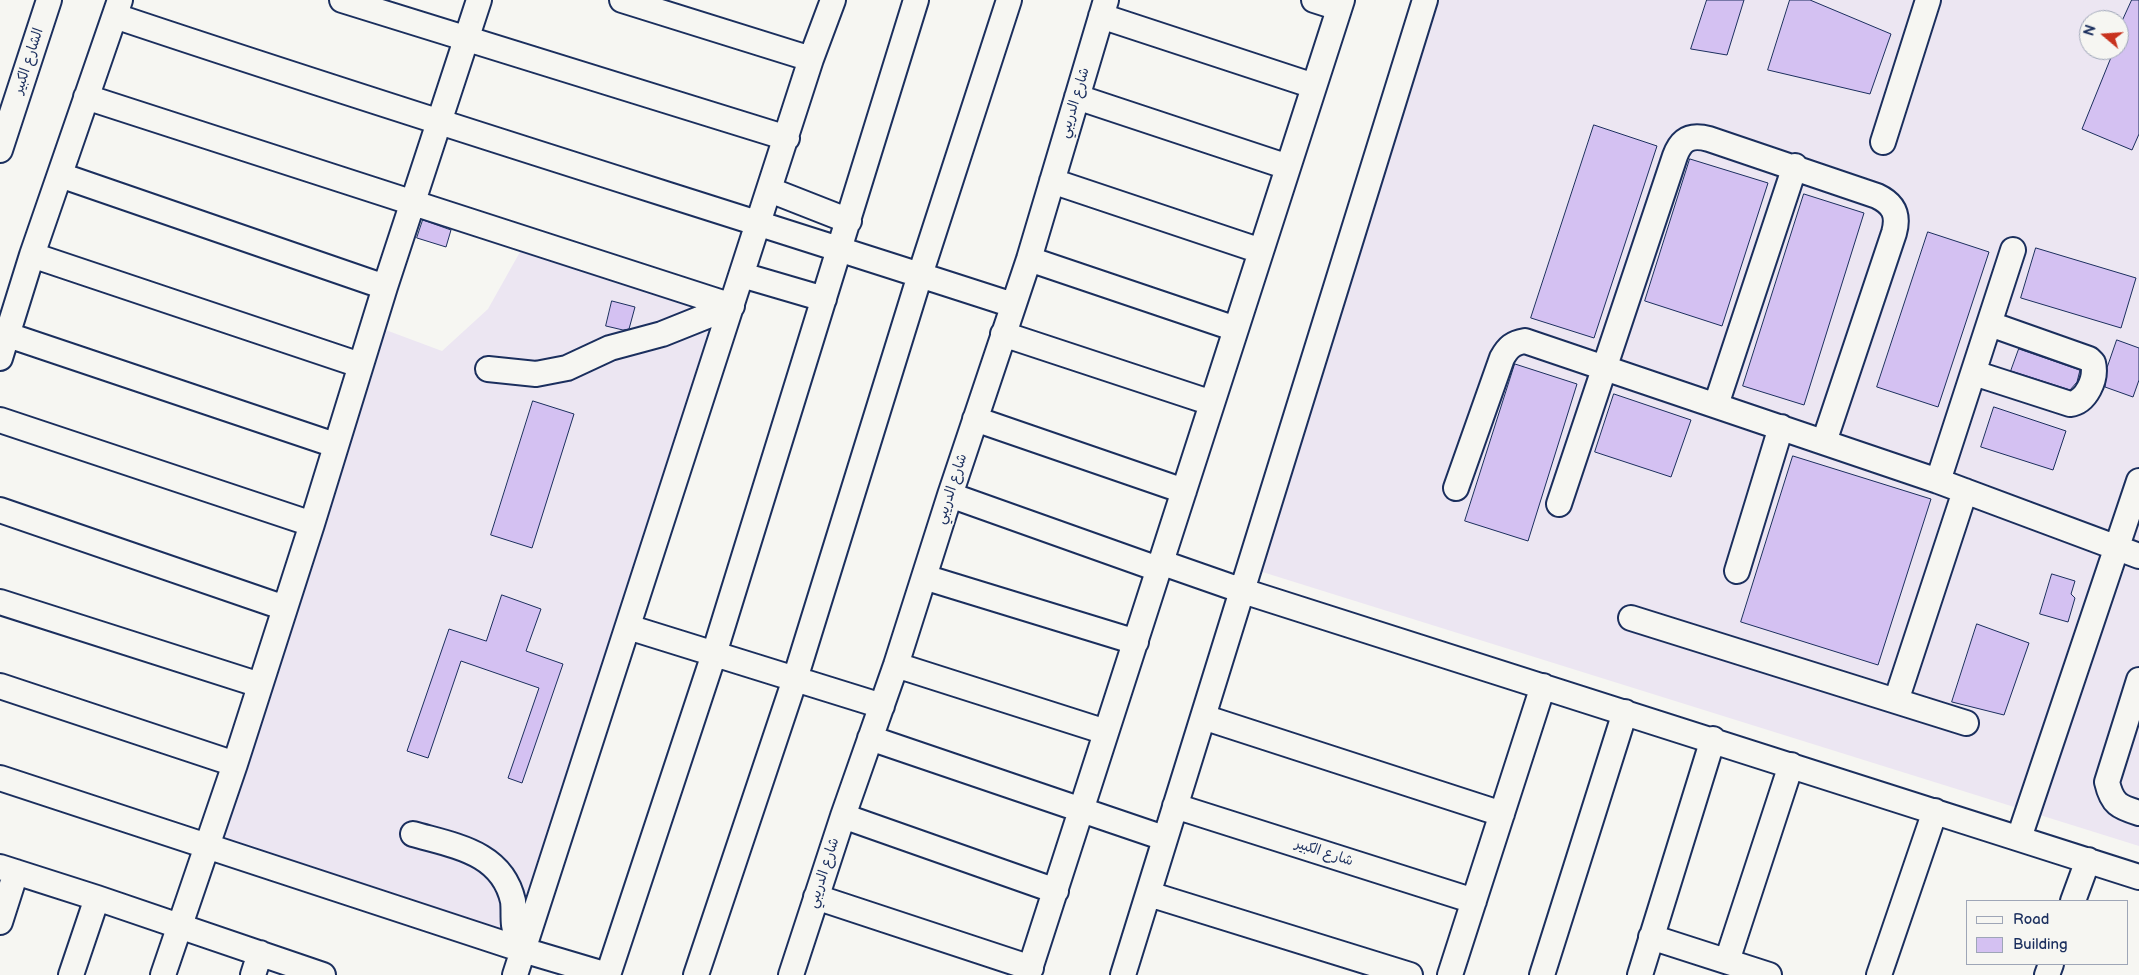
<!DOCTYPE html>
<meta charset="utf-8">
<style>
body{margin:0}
#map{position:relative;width:2139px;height:975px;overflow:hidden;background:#f6f6f2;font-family:"Balsamiq Sans",sans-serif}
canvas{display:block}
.legend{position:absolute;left:1966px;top:900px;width:162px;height:65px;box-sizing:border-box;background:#f6f6f2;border:1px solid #9ea6b7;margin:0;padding:6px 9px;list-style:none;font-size:15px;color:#1b2f5e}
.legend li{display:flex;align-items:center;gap:10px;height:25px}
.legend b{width:25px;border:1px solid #9ea6b7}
.north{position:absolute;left:2079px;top:10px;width:50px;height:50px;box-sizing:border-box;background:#f6f6f2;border:1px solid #9ea6b7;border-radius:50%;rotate:288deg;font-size:14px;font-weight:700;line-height:20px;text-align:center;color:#1b2f5e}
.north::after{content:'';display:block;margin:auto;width:18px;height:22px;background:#c8321e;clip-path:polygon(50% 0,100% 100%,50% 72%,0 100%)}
</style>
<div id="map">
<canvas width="2139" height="975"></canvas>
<ul class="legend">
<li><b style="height:6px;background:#f6f6f2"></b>Road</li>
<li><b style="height:14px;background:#d4c1f2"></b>Building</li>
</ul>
<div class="north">N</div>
</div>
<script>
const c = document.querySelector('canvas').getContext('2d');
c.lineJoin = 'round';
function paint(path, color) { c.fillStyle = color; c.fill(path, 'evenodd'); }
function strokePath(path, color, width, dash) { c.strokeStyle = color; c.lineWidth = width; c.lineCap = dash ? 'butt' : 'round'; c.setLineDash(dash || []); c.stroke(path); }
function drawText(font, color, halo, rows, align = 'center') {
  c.font = font + ' "Balsamiq Sans","Playpen Sans Arabic",sans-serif'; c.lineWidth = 4; c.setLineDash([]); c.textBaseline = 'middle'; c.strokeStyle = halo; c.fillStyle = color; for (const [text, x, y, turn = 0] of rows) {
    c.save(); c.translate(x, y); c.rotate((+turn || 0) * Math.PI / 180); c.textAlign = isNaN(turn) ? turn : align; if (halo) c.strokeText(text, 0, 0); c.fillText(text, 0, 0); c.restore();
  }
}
const built = new Path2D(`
 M1439,0h700v846l-883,-276zM2089,20h30v30h-30z
 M525,243l205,64 -207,643 -315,-103 167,-521 67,25 46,-42z`);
const building = new Path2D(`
 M1707,0h37l-17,55 -36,-6z
 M1790,0h20l81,34 -21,60 -102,-24z
 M2132,0h7v134l-7,16 -50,-21 32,-79h5v-22z
 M1594,125l63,21 -63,192 -63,-20z
 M1690,159l78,24 -46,143 -77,-25z
 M1804,194l60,19 -60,192 -61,-19z
 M423,220l28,10 -5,17 -29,-9z
 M1928,232l61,20 -51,155 -61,-20z
 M2036,248l100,30 -15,50 -100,-30z
 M612,301l23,6 -6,22 -6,1 -17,-4z
 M2117,340l22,8v32l-6,17 -28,-10 2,-19z
 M2019,349l61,21 -3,12 -7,8 -59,-19z
 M1515,364l62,20 -49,157 -63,-20z
 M1614,394l77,26 -20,57 -76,-25z
 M533,401l41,13 -42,134 -41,-13z
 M1994,407l72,24 -13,39 -72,-23z
 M1793,456l138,43 -53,166 -137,-43z
 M2052,574l23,7 -4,13 4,4 -7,24 -28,-8z
 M502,595l39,14 -15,42 37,13 -41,119 -14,-5 31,-90 -78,-27 -33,97 -21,-7 42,-122 37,12z
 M1977,624l52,19 -25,72 -52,-13z`);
const minor = new Path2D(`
 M342,0l445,138
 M622,0l189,59
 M1314,0l25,8
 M115,16c298,100 599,192 898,289
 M1101,16l213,70
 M86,97l646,209
 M1077,97l211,70
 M1883,142l45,-142
 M0,150l49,-150
 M60,175l325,112
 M1052,181l209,70
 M770,190l79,31
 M32,255l328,110
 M1029,259l207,70
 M742,275l82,24
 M1003,334l209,69
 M8,335l327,110
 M0,358l32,-103 88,-255
 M488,369l48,5 31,-6 43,-20 52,-14 70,-28
 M1974,373l96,31c16,-2 27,-25 23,-41l-4,-4 -99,-35
 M1716,405l79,-239
 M975,419l209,72
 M0,420l312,104
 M1938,481l75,-231
 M1456,488l46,-130c6,-11 11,-15 23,-17l413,140 201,75
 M950,495l208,74
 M1559,504l116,-348c6,-17 16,-22 34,-17l168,57c17,8 22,19 17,37l-70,209
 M0,510l285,98
 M1160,562l83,29 896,286
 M1737,571l44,-144
 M924,577l212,65
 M0,602l260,83
 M1631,618l335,105
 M628,627l254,79
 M896,665l210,67
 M2139,680l-32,102c5,22 12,25 32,31
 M0,686l235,78
 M1896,701l69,-210
 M1203,717l299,97
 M870,738l294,100
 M0,778l523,172 84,25
 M1175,806l299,95
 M843,816l213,75
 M413,834c42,12 89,18 100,67 1,8 0,16 1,24 1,8 6,17 9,25
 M2019,838l120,-357
 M0,867l97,31 226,77
 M1149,894l261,81
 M816,897l215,71
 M2073,901l15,-41
 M0,922l16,-50
 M1651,937l118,38
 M1727,961l64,-196
 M71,975l26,-77
 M163,975l72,-211 77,-240 73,-237 94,-287
 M253,975l7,-22
 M515,975l296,-916 22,-59
 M608,975l106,-321 202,-654
 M696,975l99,-296 125,-404 89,-275
 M791,975l52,-159 53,-151 54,-170 79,-236 77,-259
 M1028,975l314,-975
 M1123,975l302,-975
 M1450,975l93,-289
 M1542,975l83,-263
 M1640,975l73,-236
 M1879,975l56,-164
 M2047,975l4,-11`);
const streetNames = [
 ["الشارع الكبير",29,61,-72],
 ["شارع الدريبي",1075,103,-73],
 ["شارع الدريبي",952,489,-72],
 ["شارع الكبير",1324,853,18],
 ["شارع الدريبي",824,873,-72]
];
paint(built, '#ece6f2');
paint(building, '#d4c1f2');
strokePath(building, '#1b2f5e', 1);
strokePath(minor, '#1b2f5e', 28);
strokePath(minor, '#f6f6f2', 24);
drawText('14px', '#1b2f5e', '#f6f6f2', streetNames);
</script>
